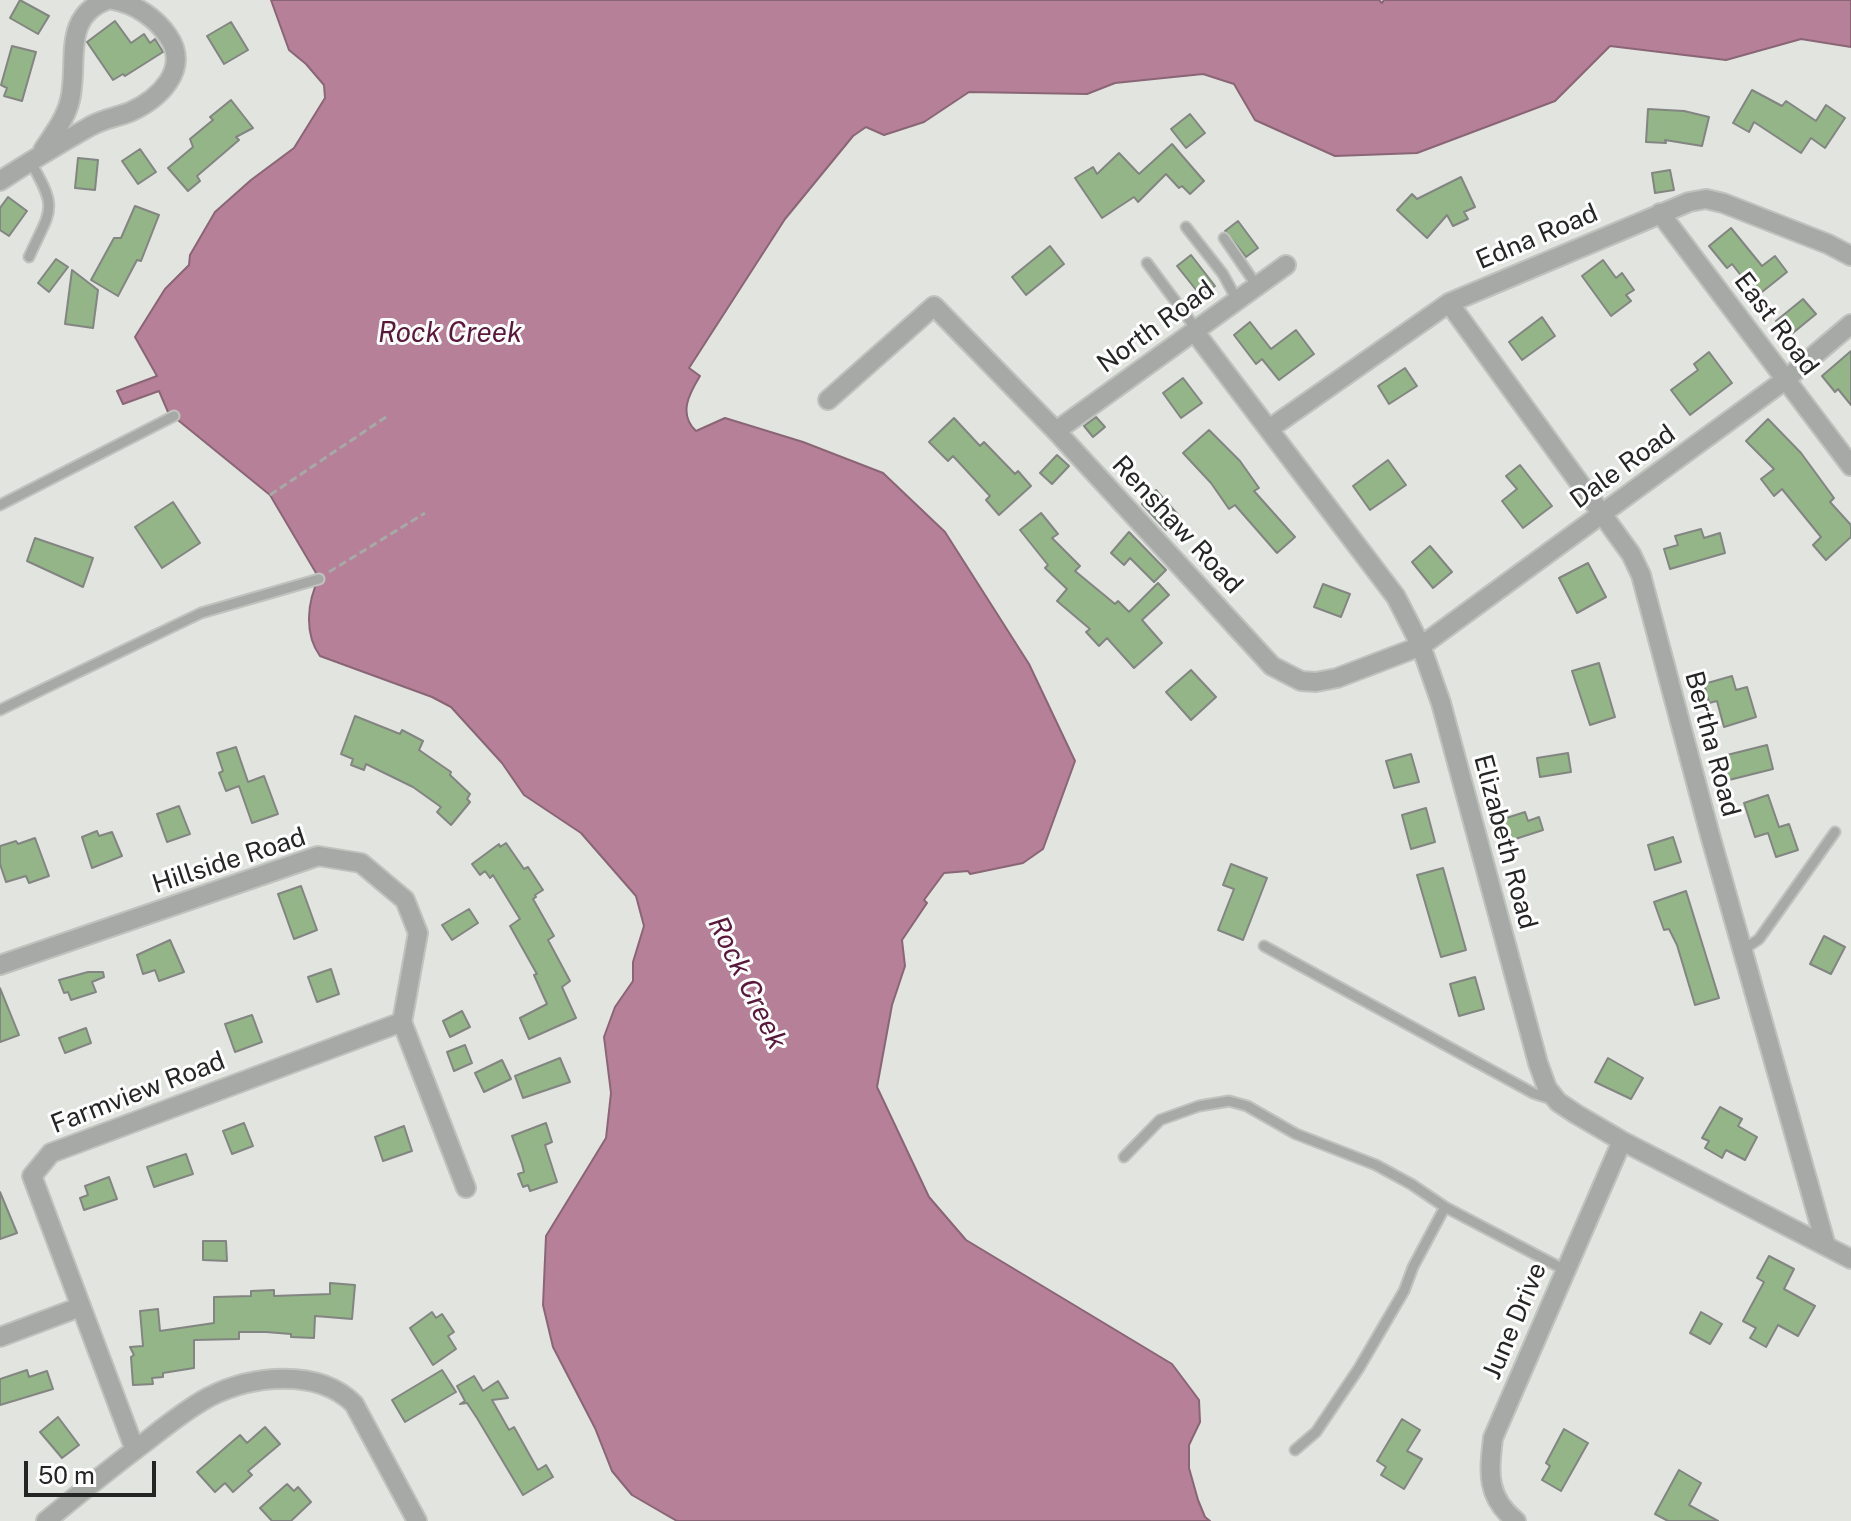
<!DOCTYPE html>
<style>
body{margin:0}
#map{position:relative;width:1851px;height:1521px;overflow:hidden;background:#e1e4df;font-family:"Public Sans",sans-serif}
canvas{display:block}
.scale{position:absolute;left:24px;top:1461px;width:132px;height:36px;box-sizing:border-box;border:4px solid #242524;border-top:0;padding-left:10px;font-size:24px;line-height:28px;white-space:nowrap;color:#242524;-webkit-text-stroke:6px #fff;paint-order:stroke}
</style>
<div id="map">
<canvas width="1851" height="1521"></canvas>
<div class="scale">50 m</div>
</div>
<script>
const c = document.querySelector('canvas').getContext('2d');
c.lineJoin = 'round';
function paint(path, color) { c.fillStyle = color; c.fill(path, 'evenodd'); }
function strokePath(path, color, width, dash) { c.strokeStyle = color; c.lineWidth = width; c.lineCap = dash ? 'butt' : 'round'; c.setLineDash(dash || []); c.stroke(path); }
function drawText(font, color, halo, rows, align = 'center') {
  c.font = font + ' "Public Sans",sans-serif'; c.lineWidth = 6; c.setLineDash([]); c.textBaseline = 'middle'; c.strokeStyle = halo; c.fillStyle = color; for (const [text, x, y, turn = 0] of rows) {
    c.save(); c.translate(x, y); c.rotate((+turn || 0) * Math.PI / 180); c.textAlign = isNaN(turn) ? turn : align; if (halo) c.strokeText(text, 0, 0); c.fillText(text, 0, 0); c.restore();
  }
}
const water = new Path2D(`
 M271,0h1108l3,3 2,-3h467v47l-50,-8 -75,21 -116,-14 -55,55 -138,52 -82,3 -80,-36 -21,-36 -31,-10 -88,9 -28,11 -118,-2 -45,30 -40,13 -18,-8 -13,9 -68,83 -96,149 11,8c-11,18 -22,38 -4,55l29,-13 78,24 80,31 62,59 84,132 46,97 -32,88 -20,14 -53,11 -2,-3 -24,2 -20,27 3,3 -25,37 3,26 -13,39 -15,82 52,110 37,43 206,124 27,36 1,22 -11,23v23l9,32 7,17 5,4h-533l-45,-26 -20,-24 -17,-43 -42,-81 -10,-42 3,-69 60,-98 5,-45 -7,-56 11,-30 18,-26v-19l11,-36 -8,-30 -55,-63 -57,-38 -22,-32 -51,-56 -19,-10 -112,-41c-16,-22 -13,-54 -1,-78l-49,-83 -102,-83 -9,-21 -36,13 -6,-13 40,-15 -22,-39 30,-48 24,-24 1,-10 25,-43 36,-32 43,-32 31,-50 -1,-13 -18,-21 -17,-14z`);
const building = new Path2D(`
 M20,0l29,16 -11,18 -28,-16z
 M115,21l16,22 13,-9 6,9 5,-4 8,13 -38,24 -2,-2 -10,6 -26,-38z
 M231,22l17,28 -24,14 -17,-28z
 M12,46l24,6 -14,49 -18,-5 3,-8 -6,-3z
 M1752,90l30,16 4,-5 30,20 10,-16 19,13 -20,30 -14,-10 -10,15 -47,-31 -5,10 -16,-9z
 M231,100l22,28 -17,9 3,3 -42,36 3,5 -12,10 -20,-23 25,-21 -3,-8 23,-19 -3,-3z
 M1648,109l36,2 25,6 -7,29 -37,-6 1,3 -20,-1z
 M1190,114l15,19 -19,15 -15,-19z
 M1172,144l32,37 -14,13 -8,-8 -3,2 -13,-14 -28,28 -4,-5 -32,21 -27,-40 18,-11 4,7 22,-21 20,21z
 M140,149l16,23 -18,12 -16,-23z
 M78,158l20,2 -3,30 -20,-2z
 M1670,170l4,20 -19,3 -3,-20z
 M1461,177l14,30 -11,5 4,7 -15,7 -6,-11 -20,23 -30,-28 15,-16 5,5z
 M8,197l19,14 -18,25 -9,-6v-22z
 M135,206l24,9 -18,46 -4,-1 -19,36 -27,-16 23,-42h7z
 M1238,221l20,27 -12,9 -21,-26z
 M1731,228l31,38 13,-10 12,16 -30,24 -25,-32 -5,4 -18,-22z
 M1050,246l14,18 -38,31 -14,-18z
 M1191,255l24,31 -14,10 -24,-30z
 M56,259l12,8 -19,25 -11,-9z
 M1603,260l13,18 6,-5 12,17 -8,5 5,6 -20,15 -29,-40z
 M72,270l26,20 -5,38 -28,-4z
 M1803,299l13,15 -28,23 -12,-16z
 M1542,317l13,19 -33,24 -13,-18z
 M1250,322l21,27 25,-19 18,24 -35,26 -17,-21 -6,5 -22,-29z
 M1851,351v54l-13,-16 -3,3 -13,-16z
 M1709,352l23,31 -42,32 -19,-25 27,-20 -4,-6z
 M1405,368l12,18 -28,18 -11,-18z
 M1183,378l19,25 -21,15 -18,-25z
 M1096,417l9,10 -12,10 -9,-11z
 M954,418l26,28 4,-4 31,32 3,-3 13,15 -32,29 -13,-15 4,-4 -37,-40 -5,5 -19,-19z
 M1768,419l33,34 33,45 -4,4 21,23v12l-25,23 -13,-15 8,-8 -39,-48 -8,7 -13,-17 13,-10 -28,-28z
 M1209,430l31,31 19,27 -5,3 41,46 -18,16 -42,-48 -6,4 -18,-26 -28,-30z
 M1057,455l12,11 -17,18 -12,-11z
 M1388,460l18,25 -36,25 -17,-24z
 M1520,465l32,41 -29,22 -21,-27 15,-12 -11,-13z
 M1156,490l24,27 -14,13 -24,-26z
 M173,502l27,41 -38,25 -27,-41z
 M1041,513l17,21 -6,4 28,28 -5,5 40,33 3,-3 11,11 29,-29 11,12 -27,25 20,23 -28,25 -27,-30 -8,8 -13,-14 4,-3 -33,-28 10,-12 -22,-21 3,-3 -28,-35z
 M1701,529l3,9 16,-5 5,20 -55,16 -6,-20 14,-4 -3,-9z
 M1129,532l37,38 -12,12 -24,-24 -6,7 -13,-12z
 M35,538l58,20 -10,29 -56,-26z
 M1430,546l22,26 -19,16 -21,-26z
 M1588,563l18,34 -29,16 -18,-35z
 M1323,584l27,10 -9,23 -27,-10z
 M1599,663l16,54 -25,8 -18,-54z
 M1191,670l25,27 -25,23 -25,-28z
 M1732,676l4,14 11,-3 9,30 -32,10 -7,-26 -8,2 -5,-19z
 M355,716l45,18 2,-4 21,11 -4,9 32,22 -1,3 20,19 -3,5 3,3 -19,23 -14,-13 4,-5 -28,-20 -47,-23 -2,6 -13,-5 2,-6 -12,-5z
 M1767,745l6,24 -48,12 -6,-24z
 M236,747l12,35 16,-6 14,38 -26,9 -13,-37 -13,5 -7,-18 4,-2 -6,-18z
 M1568,753l3,19 -31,5 -3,-19z
 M1411,754l8,28 -25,6 -8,-27z
 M1768,795l11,32 10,-3 9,26 -22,7 -8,-24 -13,4 -11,-34z
 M179,806l11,28 -23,8 -10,-28z
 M1426,808l9,34 -24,7 -9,-34z
 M1525,812l3,9 11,-4 4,13 -37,12 -6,-22z
 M97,831l2,5 13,-4 10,24 -30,12 -10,-31z
 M1673,837l8,25 -26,8 -7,-25z
 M35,838l14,38 -20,7 -3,-7 -20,6 -6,-18v-18l16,-5 2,3z
 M506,843l18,26 4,-2 15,23 -8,5 1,2 -3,2 21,37 -6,4 22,41 -8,6 14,31 -47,21 -9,-21 27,-14 -13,-29 3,-1 -27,-48 10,-7 -27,-44 -3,3 -5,-7 -5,4 -8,-11 27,-20 1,3z
 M1231,864l36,14 -24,62 -25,-10 16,-41 -11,-4z
 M1443,868l23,82 -25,7 -24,-82z
 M301,886l16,44 -23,9 -16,-45z
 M1686,891l33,107 -24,7 -18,-60 -8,-16 -5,1 -10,-28z
 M469,909l9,14 -26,17 -10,-15z
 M1824,936l21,11 -14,27 -21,-10z
 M170,940l14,32 -25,9 -4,-11 -12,4 -6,-19z
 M331,969l8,25 -22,8 -9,-25z
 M88,972h15l1,5 -12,5 4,10 -25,8 -3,-8 -4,1 -5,-13z
 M1475,977l9,32 -25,7 -9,-32z
 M0,988l19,47 -19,7z
 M462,1011l8,16 -20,10 -7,-16z
 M252,1015l10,27 -27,10 -10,-28z
 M86,1028l5,15 -26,10 -6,-15z
 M465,1045l7,18 -18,8 -7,-19z
 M560,1058l10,24 -47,16 -8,-22z
 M1608,1058l35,20 -12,21 -36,-17z
 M502,1060l9,19 -27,13 -9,-19z
 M1720,1107l22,12 -4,7 19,11 -12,23 -19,-10 -4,8 -17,-10 4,-7 -7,-3z
 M244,1123l9,23 -21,8 -9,-23z
 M546,1123l6,19 -7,3 12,37 -27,9 -2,-6 -5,2 -5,-13 6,-2 -2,-8 -10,-28z
 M404,1126l8,25 -29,10 -8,-24z
 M186,1154l7,20 -39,13 -7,-20z
 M109,1177l8,22 -33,11 -4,-12 8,-3 -3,-9z
 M0,1192l17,41 -17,6z
 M203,1241h23l1,20 -24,-1z
 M1769,1256l25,13 -10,20 31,17 -17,30 -20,-11 -12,22 -16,-9 6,-10 -13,-7 21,-39 -7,-4z
 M330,1283l25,2 -3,34 -37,-3 -1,22 -23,-1v-3l-25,-2h-27v7l-45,1v28l-31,5v4l-11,1 1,6 -20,1 -2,-28 3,-2 -4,-8 13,-1 -3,-35 18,-2 2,22 54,-8v-26l37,-1v-5l23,-1v6l56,-2z
 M432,1312l4,6 6,-4 12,18 -6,4 8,13 -23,16 -23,-37z
 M1701,1312l21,12 -12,20 -20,-11z
 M27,1370l2,7 18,-6 6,18 -53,16v-26z
 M442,1370l14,22 -51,30 -13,-22z
 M474,1376l9,15 15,-10 10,17 -16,2 17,30 5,-3 24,43 8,-5 7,12 -30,18 -46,-77 -10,-15 -7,1 5,-3 -8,-15z
 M58,1417l21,28 -17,13 -22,-26z
 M1402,1419l18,11 -13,21 15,8 -18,30 -23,-14 5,-8 -9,-6z
 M265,1427l15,17 -32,27 4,4 -19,17 -8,-9 -10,9 -18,-20 43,-37 7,8z
 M1564,1429l24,14 -27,48 -19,-11 8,-14 -4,-3z
 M1679,1470l22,13 -12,22 29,16h-50l-13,-7z
 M287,1484l7,7 4,-4 13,15 -20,19h-19l-12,-13z`);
const path = new Path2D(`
 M270,495l116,-78
 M329,572l96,-59`);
const lane = new Path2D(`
 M1186,227l37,47 14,26
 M1224,238l33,48
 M29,257c22,-49 30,-46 1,-96
 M1147,263l50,67
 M0,505l174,-89
 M0,710l201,-97 118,-34
 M1264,946l269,147 18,6
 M1743,950l16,-11 76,-107
 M1124,1157l36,-37 39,-14 30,-5 18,5 49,28 80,31 35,19 34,23 120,63
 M1295,1450l21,-18 43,-64 45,-77 9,-24 32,-60`);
const street = new Path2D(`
 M43,150c10,-15 23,-32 27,-50 9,-38 -9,-83 37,-100
 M0,181c29,-19 59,-37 89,-54 13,-8 28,-10 41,-15 29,-13 61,-43 38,-76 -12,-18 -33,-32 -55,-36
 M1660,213l191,253
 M1449,303l182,251 10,21 69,260 116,411
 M1194,331l202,266 25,49 20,57 97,360 9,25 11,14 18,12 46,27 229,118
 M828,400l106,-94 122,125 216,235 29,15 15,1 21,-4 84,-32 364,-266 66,-56
 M1269,429l180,-126 240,-101 17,-3 17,4 105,41 23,12
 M1056,431l230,-166
 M0,965l318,-109 43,7 44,37 13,33 -16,89 64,166
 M0,1337l80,-30
 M135,1450l-103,-274 19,-23 351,-131
 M46,1521c34,-28 67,-55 102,-81 20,-16 39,-31 61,-43 43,-22 109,-29 145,7l63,117
 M1516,1521c-30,-24 -27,-48 -23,-83l129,-297`);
const streetNames = [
 ["Edna Road",1537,237,-23],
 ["East Road",1776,324,53],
 ["North Road",1156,327,-36],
 ["Dale Road",1623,467,-36],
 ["Renshaw Road",1177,525,47],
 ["Bertha Road",1712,744,75],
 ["Elizabeth Road",1505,842,75],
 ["Hillside Road",229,861,-18],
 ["Farmview Road",138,1093,-21],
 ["June Drive",1515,1321,-67]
];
const waterNames = [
 ["Rock Creek",450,333],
 ["Rock Creek",747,983,64]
];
paint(water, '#b68098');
strokePath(water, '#8a6575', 2);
paint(building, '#94b587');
strokePath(building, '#828581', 2);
strokePath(lane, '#bfc2bd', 13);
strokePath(street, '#bfc2bd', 22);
strokePath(path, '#a7a9a6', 3, [8, 4]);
strokePath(lane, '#a7a9a7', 9);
strokePath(street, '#a7a9a7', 18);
drawText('26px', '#242524', '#fff', streetNames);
drawText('italic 28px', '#59183b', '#fff', waterNames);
</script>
